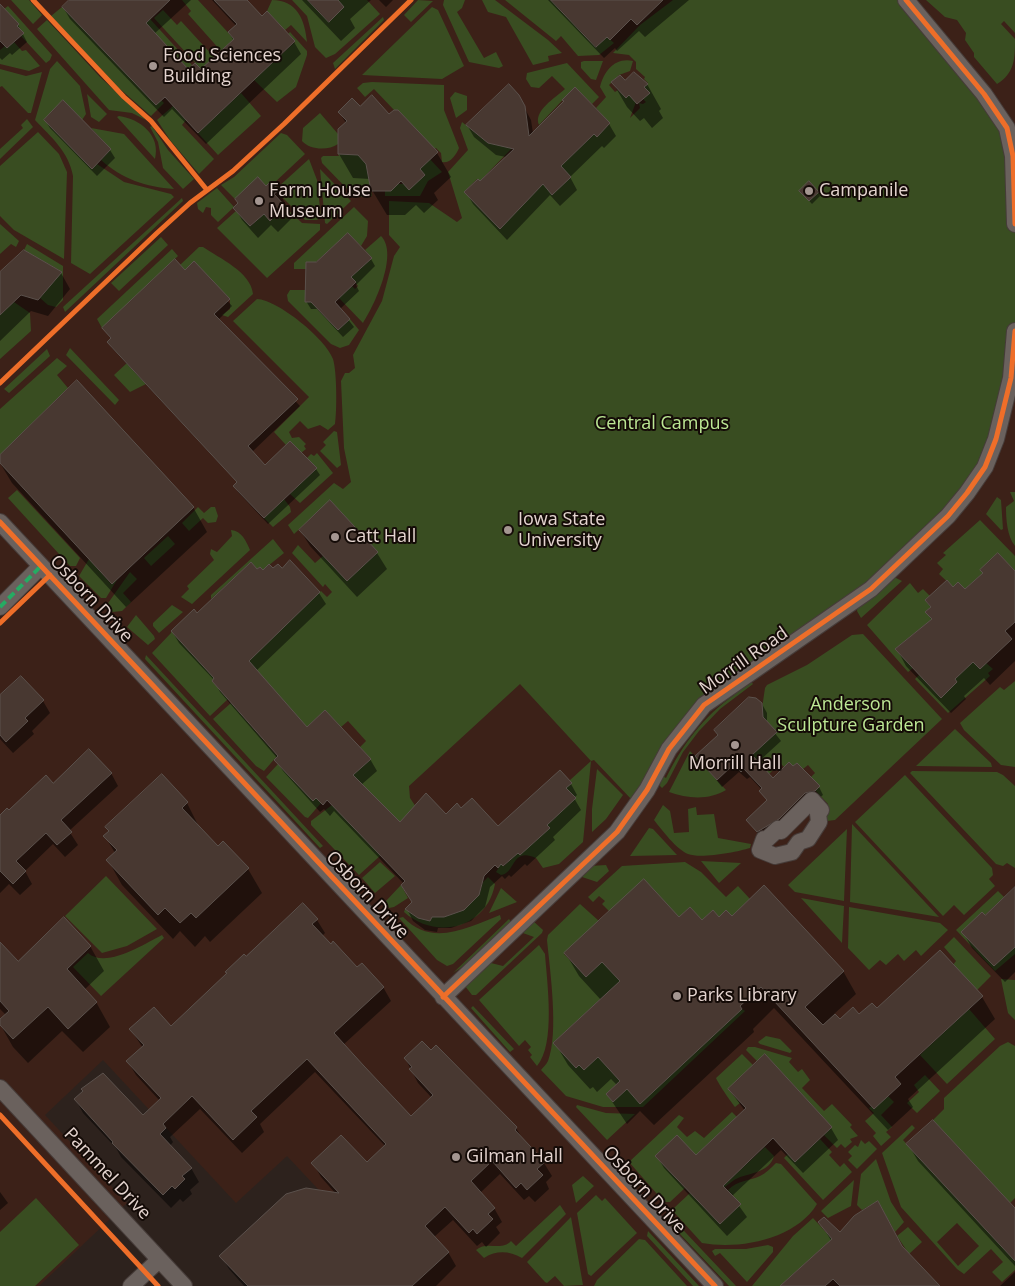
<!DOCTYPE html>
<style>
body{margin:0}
canvas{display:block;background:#2d221d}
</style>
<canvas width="1015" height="1286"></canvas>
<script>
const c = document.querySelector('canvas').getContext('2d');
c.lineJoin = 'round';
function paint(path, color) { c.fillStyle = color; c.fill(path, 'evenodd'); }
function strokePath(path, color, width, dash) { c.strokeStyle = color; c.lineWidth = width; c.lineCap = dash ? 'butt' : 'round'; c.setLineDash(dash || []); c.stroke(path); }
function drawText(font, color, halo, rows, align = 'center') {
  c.font = font + ' "Open Sans",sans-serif'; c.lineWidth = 4; c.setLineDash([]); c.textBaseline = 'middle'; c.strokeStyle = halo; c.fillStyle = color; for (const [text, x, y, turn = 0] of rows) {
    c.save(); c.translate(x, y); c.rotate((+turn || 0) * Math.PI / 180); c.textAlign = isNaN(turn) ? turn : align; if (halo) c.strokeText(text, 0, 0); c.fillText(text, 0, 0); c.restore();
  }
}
const built = new Path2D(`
 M0,0h1015v1286h-606l-122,-130 -51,47 -133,-143 -58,55 82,88 -88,83h-39z`);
const green = new Path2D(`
 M11,0h18l13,15 -9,9z
 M182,0h16l36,39 -13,12 -33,-37 3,-3z
 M272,0c25,0 33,20 35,42l-16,-17 -6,5 -18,-19z
 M292,0h16l21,22 15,-15 -6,-7h29l13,14 -45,40 -9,4 -11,-11 -8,-31z
 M418,0l15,1 -22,21 -7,-7z
 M444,0h21l-3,8 -5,4 27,46 12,-6 7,14 -4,2 -30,-6 -26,-57z
 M482,0h13l53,40 14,13 -14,3 1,5 -16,4 -27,-48 -18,-5z
 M505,0h46l45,47 11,-10 7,6 -15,12 -21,1 -17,-20 -5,5z
 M673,0h233l95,117 14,100v114l-30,136 -86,96 -195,142 -72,95 -38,-40 -3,1 -8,81 -24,22 -16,4 -7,-10c-25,-11 -20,15 -35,17l-5,-3 5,-8 3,2 14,-13 2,2 29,-27 -2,-3 28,-27 -9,-10 3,-7 22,-20 -71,-77 -111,102 1,12 6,9 -16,15 -47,-47 18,-16 -11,-12 6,-6 -18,-20 -7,6 -16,-17 -18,17 -84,-84 37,7 61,-59 6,6 5,-5 -7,-8 -2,3 -31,-34 6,-8 17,18 8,-7 24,25 31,-29 -48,-51 -36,33 -6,-9 46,-42 9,6 8,-7 -7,-34 -3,-67 4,-8h4l6,-5 -2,-13 29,-54 12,-45 6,-9 -11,-12v-34l40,2 28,19 5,-4 -14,-46 20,-22 -8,-22 2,-6 26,21 28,1 -36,37 -3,-2 -13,13 36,36 43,-44 10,10 18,-17 -10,-11 33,-32 3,2 13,-12 -14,-16 10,-11 -6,-10c4,-16 15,-30 33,-26l-3,10 -11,4 -10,10 6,7 3,-2 8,8 3,-3 7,7 -6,16 10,-10 -1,-5 4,1 3,-2 -3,-3 6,-6 -5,-6 4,-4 -4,-4 1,-2 -9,-8v-7l-7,-7 -16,-2 27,-28z
 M926,0h89v33l-11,-12 -3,3 14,15c0,19 0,34 -18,45l-23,-27v-4l-9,-13 1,-7 -9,-13 -12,-3z
 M8,6l44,49 -2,5 -4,3 -25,-27 3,-3 -7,-7 2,-2 -15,-15z
 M62,7l94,98 5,-5 3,3 -13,13 -32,-28 -68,-72z
 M432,7l6,3 26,56 -22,13 -80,-4z
 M163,10l14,15 4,-4 33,36 -13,12 -47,-51z
 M383,17l1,3 -49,49 -2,-6z
 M150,19l42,46 -4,4 -42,-46z
 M47,20l53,57 46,43 -14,-7 -23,-3 -72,-81z
 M290,32l17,19v4l-11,32 -19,15 -23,-22 41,-38 -7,-8z
 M14,42l8,9 4,-1 14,16 -11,5 -29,-7v-14l5,-4 2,2z
 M57,61l23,25 6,28 -4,6 -19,-20 -19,20 48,48 5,-4 27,18 47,12 3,3 -84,77 -19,-11 2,-87c-4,-24 -22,-39 -38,-56l15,-51z
 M584,61h19l-7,19 -5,-1 -10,-11v-6z
 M567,63l32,34 -7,7 -17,-17 -36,38c-6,-14 16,-27 26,-36l-13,-13 -13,12 -8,-1 -5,-8 1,-6z
 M0,69l26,7 16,-4 -11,41h-3l-26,-27 -2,1z
 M372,82l72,3v25l15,38c-3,7 -9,16 -17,14l-1,-9 -5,-5 -2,1 -36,-39h-4l-20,-21 -9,8 -8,-9 6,-5z
 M455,92l12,4v14l-11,8 -6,-20z
 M241,93l20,23 -43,39 -20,-22z
 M87,94l20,20 -8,8 -8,-5z
 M173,106l13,14 -4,5 32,34 -15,15 -29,-34 -13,-20z
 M320,113l18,21v10c-10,7 -28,6 -36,-3l1,-13z
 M119,116c21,3 42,19 36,43l-38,-42z
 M27,119l6,8 -33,32v-10l23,-21 -2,-3z
 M152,126l16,24 26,29 -11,10 -20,-21 -5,-26 -8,-15z
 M91,128l33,6 50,55c-28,-2 -52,-10 -73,-29l10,-11z
 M38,132l21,22 8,18 -3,87 -50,-29 -14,-14v-50z
 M281,133l6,2 18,19 -32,30 -7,2 -8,-8 -23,21 -14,-14 13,-8z
 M338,154l20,1 8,9 6,32 -17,1 -33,-34 -1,-5 2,-2h16z
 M427,156l15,16 -14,9 -8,15h-35v-5l13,-7h6l5,5 16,-14 -5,-6z
 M309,159l8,21 4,37 -4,3h-12l-28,-28v-4z
 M320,169l31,32 -24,23 -2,-1z
 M217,188l17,19 -16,15 -7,-7v-7l-5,-1 -3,6 -5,-4 -1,-6z
 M182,198l1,3 -118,111 -2,-5z
 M285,207l17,16 18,1v6l-53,48 -50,-50 19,-17 15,15 13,-12 6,7z
 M354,207l14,14 -1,15 -6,10 -13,-13 -32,29 -10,7h-12v-6z
 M0,224l19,17 -3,6 -5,-3 -11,10z
 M381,236c18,18 -7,70 -18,87l-24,-25 13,-12 3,3 3,-3 -7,-9 21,-19 -7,-8z
 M161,237l7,8 -49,46 -8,-8z
 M27,244l36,22v34l-7,7 -8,-2 -8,-7 20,-24 -1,-4 -35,-20z
 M199,247h4c16,11 48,25 50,47l-25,23 -6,-2 8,-6v-10l-36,-37 -9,8 -5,-5z
 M172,249l6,7 -76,72 -5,-9z
 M290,290h15l6,12 27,28 12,-11 9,11 -10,15 -9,3 -9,-4 -43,-43 -1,-6z
 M257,299c21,1 69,40 76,60 4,13 4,52 2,65l-7,6 -8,-5 -12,4 -8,-8 -11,11 3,6 7,-1 7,7 -2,2 2,3 -5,4 -15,-8 -12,-13 35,-35 -76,-76z
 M14,302l16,11 1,18 -31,28v-44z
 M70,348l49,52 -4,5 -49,-50z
 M47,349l3,7 -41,37 -5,-4z
 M57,358l10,8 -10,9 11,13 -68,67v-46z
 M127,363l29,16 -26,13 -16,-17z
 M334,431l3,1 4,33 -4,3 -17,-17 6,-6 -3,-3z
 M317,453l16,20 -33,30 -10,-9 27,-26 -10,-10 4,-4 3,2z
 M17,490l63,68 -4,8h-6l-62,-68z
 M1010,492h5v54c-8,-10 -9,-27 -9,-39l8,-6z
 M997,497l4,3 2,29 -2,1 -15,-16z
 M284,499l6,8 1,5 -18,15 -9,-9z
 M198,507l6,6 7,-6h4l3,9 -2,6 -8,1 -5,-5 -14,13 -7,-8z
 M980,520l35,36v15l-17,-18 -18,17 3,3 -18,16 -12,-2 -14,-13 4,-5 -6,-6 9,-8 -3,-2z
 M231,530c11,1 15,11 19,20l-58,54 -11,-7 8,-8 -2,-3 27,-26 -4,-6 1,-5 6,3 15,-16z
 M168,536l7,8 -24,22 -7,-8z
 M273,539l11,14 -21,17 -3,-3 -3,2 -6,-7 -40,37v-4z
 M89,559l22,25 7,-6 -12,20h-5l-22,-22z
 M130,572l7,7 -14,14 8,9 -9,9 -10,1 -6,-6z
 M894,577l8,4 -41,37 -4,-7 1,-5z
 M910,583l8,10 5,-4 7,7 -5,4 6,7 -6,5 7,7 -37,30 18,19 -5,4 -41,-47z
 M172,605l11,7 -24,21 -6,-7v-3z
 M136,615l18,21 1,3 -7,6 -21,-18z
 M171,631l30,32 24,5 -13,13 16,18 -18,17 -58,-63 19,-20z
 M863,634l79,85 -107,101 -16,2 -1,-9 10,-9 -13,-14 -4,-13 4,-4 -7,-8 -5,4 -6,-6 -4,3 -4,-3 -5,4 -8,-8 -6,5 5,4 -12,12 -1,-14 -10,-11 25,-23 -16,-17 4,-27 2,-3 40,-20 45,-30z
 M146,655l177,191 -3,2 -175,-189z
 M973,662l7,7 6,-6 7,6 -5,4 2,3 -42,37 -33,-34 4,-4 22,23 16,-16 -2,-3z
 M748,678l5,6 -33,25 -21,22 -16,21 -16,31 -5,5 -2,-2 1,-11 5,3c17,-34 37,-61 68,-83l-4,-5z
 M1015,681v86l-14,-2 -37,-35 -4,-7 40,-36 4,3z
 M231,703l46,53 -13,15 -8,-5 -43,-47z
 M955,729l36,34 1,4 -76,-1z
 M690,751l36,39c-16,10 -38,9 -57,2z
 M278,764l35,37 3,-3 5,5 -13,15 -3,-1 -39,-40z
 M597,769l26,26 -17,24 -14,13v-23z
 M912,771l85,1 6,3 12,11v82l-8,-5 -4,3 -7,-2 -86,-91z
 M905,775l87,93 1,7 -4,4 6,7 -31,29 -10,-10 -11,11 -88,-94z
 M332,805l49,50 -22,20 -48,-50v-4z
 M663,805l7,6 4,22 15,-1 -1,-23 8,-2 1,8 17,-1 4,24 33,6 -1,4c-13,4 -49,11 -62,6 -12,-5 -26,-24 -34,-34z
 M852,824l87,93 -89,-15z
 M649,828l4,1 24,26 -47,1z
 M847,829l-3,72 -49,-9 -7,-7z
 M701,861l40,2 -22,20z
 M380,862l15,14 -20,17 -13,-15z
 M685,862l16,10 25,25 12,-11 12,13 -18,17 -13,1 -6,-7 -11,10 -12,-13 -13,12 -68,-8 -7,-7 3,-3 -6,-5 -6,6 -5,-5 34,-31z
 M606,865l3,6 -12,11 -18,-6 11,-10z
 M106,876l51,53 -30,17 -25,7 -37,-37z
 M488,877l7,7c-8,44 -59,57 -91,28l1,-3 13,9 12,3 2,-4h12l20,-7 15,-15 4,-13z
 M401,885l7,13 -14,9 -5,1 -4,-6z
 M501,888l16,14 -28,11z
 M998,891l6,6 -19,18 -3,-3 -20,20 32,34 21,-19v7l-20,17 -39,-41z
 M801,898l43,8 -2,37z
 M580,904l19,17 -35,33 22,23 16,-15 18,19 -67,62 31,27 14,-13 22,24 -14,13 7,8 14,-13 14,14 101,-94 3,2 -102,96h-40l-37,-11 -25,-26c2,-3 5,-5 7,-9 11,-28 2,-90 -1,-121l1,-5z
 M849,907l91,16 8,7 -27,26 -5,-6 -12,11 -6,-7 -12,11 -6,-5 -11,10 -21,-22z
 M500,915l1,4 -48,45 -6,2 -10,-6 -38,-42 4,-1c29,31 66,10 97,-2z
 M509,919l2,3 -46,43 -12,8z
 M532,920l11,10 -1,3 -66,62h-4l-7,-9 22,-24 16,4 31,-29 -14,-5z
 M162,935l2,3 -63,58 -28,-29 15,-14c18,16 56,-9 74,-18z
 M954,937l37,39 -14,14 -24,-25 3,-4 -12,-14z
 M539,945l6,9c2,28 11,90 -8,112l-7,-9 2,-2 -4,-5 3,-3 -6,-7 -6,6 -40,-46z
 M1001,979l14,1v40l-7,-7z
 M473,1006l41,43 -4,3 -39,-44z
 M969,1009l26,30 -48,45 -27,-29z
 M766,1036l14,3 12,12 -2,2 -30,-9 -2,-2z
 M1008,1042l7,4v152l-5,5 -77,-83 11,-11v-11l56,-52z
 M748,1047h7l37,11 -3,4 9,10 4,-3 8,11 -8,8 22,23 8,-7 20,21 -2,2 8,9 -8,3 2,3 -7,6 -4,-4 -4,4 -13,-13 8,-8 -67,-73 -8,7 -11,-11z
 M742,1054l11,11 -25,24 12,14 -5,4c-4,-5 -16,-22 -19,-29z
 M925,1075l15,16 -23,22 -10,-10 12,-11 -5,-7z
 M888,1096l6,6 -13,13 11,12 -6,5 5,5 -10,9 -8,-10 3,-3 -11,-12 9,-8 -5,-5z
 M577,1105l29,8 29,1 -28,26 -31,-33z
 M732,1112l5,5 -41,38 -41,1 30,32 -15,14h-6l-35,-40 50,-47 5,3 -7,9 10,10 8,-6 9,7z
 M912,1125l3,3 -12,12 112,121v9l-13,12 -10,-10 11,-10 -12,-13 -27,25 -7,-5 -56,-62 -19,-54zM957,1223l22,23 -21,20 -21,-24z
 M820,1139l12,13 -3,3 11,12 4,-4 8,9 -29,28 -39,-42 4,-4 7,8z
 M861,1140l4,4 4,-3 8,8 -20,20 -9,-9 4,-4 -4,-4 7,-7 3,2z
 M765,1147l9,9c-4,16 -24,17 -36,22 -5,2 -9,6 -13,9l-2,-1z
 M876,1159l15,43 13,20 -9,10 -17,-31 -16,9 -5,-5 4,-31z
 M776,1163l5,1 36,40c-21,35 -77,46 -115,39l-29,-32 1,-3 16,-15 30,31 21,-20 -13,-14c10,-10 21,-9 32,-14 6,-3 11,-8 16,-13z
 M583,1176l11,10 -18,17 -4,-18z
 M854,1180l-3,26 -23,12 -7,-7z
 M596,1195l6,6 3,-3 32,35 -46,43 -3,-2 -11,-61z
 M36,1198l43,47 -44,41h-35v-54z
 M560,1205l6,9 -44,44c-13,-7 -25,-8 -38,0l-8,-8c11,-10 25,2 35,-9l5,5z
 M668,1215l2,1 66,70h-7l-65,-69z
 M571,1217l12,68 -19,1 -9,-10 -8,7 -2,-1 -18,-20z
 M813,1218l19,21 -52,47h-28l41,-50z
 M908,1227l14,15 -13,12 -12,-18z
 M648,1231l51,55h-6l-46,-50z
 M639,1239l6,1 42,46h-93l3,-6z
 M768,1245l5,2v5l-26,30 -27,-29 -5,3 -3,-5 3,-2h31z`);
const shadow = new Path2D(`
 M71,0h120l-37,34 34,37h13l33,-30 -5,-8 7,-7 -24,-26h33l17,18 5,-5 27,29 7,12 -95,90 -34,-35 -8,8 -94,-98 -7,-12z
 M302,0h69l-21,19 5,9 -14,13z
 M379,0h14l-7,7z
 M548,0h141l-44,37 -6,-6 -22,20 -2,-3 -11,10z
 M0,6l18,19 9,17 -15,13 -2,-2 -8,7 -2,-2z
 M625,82l22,2 14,25 -2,2 4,7 -11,10 -8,-10 -4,3 -13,-14 -14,-24z
 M575,89l34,35 7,12 -12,12 -2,-2 -32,31 7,13 -17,16 -10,-11 -43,45 -34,-36 -7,-12 14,-9 26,-26 -10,-2 -22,-18 -7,-12 51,-29 13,24 2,13 32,-31z
 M63,102l47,48 5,8 -18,18 -47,-48 -5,-8z
 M360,108l77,45 14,24 -17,16 4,7 -14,13 -8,-8 -11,10h-18l-15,-25 -2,-11 -17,-1 -14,-24 7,-31 -7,-11z
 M266,188l12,2 7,13 -3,2 9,14 -13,13 -7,-7 -13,13 -16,-18 -7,-12z
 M818,192l2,4 -8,8 -9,-10z
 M371,259l4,7 -19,19 3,6 -19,18 14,18 -11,10 -26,-28h-6l-5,-8z
 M194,263l38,43 -14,14 82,86 -48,46 13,15 51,2 4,6 -52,49 -30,-32 -4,-6 4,-3 -126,-135 -4,-6 3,-3 -7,-11z
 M61,273l9,16 -22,27 -17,-5 -31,30v-66z
 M0,457l193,50 14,25 -81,75 -114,-124 -12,-20z
 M330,502l47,51 10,16 -30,28 -47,-51 -10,-16z
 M290,562l29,31 7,11 -70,67 51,58 63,30 7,12 -16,14 39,39 46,-8 15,-6 37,18 73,-44 6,11 -3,3 7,12 -28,27 2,3 -28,26 -2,-2 -14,13 -2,-2 -4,4 -3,-3 -12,11 -5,20 -14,14 -20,7h-13l-1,4 -12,-2 -12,-9 -6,-12 6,-6 -11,-17 2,-2 -70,-73 -4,5 -6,-7 -4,3 -37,-41 -7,-11 1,-2 -57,-66 -6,-12 -35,-37 -7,-12 85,-60 24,-1z
 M981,570l34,3v88l-25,24 -6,-7 -20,18 2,3 -15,14 -45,-47 -9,-17 35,-28 -5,-9 4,-4 -5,-7 27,-12 12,2 18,-17z
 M21,678l22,23 7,12 -18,18 2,3 -21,19 -13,-14v-43z
 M762,704l5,9v10l14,18 -24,22 16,17 46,7 4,8 -60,45 -16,-20 20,-19 -5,-11 -12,-13 -3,2 -8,-7 -17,15 -25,-31 21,-20 -3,-5z
 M111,773l7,13 -49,45 9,14 -13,12 -12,-13 -28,27 7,13 -12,11 -11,-11 -9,9v-76l53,-32z
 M161,776l26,27 13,26 18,19 30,21 14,24 -52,49 -5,-6 -10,11 -15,-16 -7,8 -51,-54 -14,-25 7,-7 -10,-17z
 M1015,886v86l-10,10 -33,-34 -9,-16 22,-16z
 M732,918l111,53 13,23 -22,20 6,7 37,-11 105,-13 13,22 -87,80 5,8 -25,23 -114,-122 -21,21 1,3 -100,93 -14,-14 -13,13 -20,-30 10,-9 -6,-6 -14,13 -4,-5 -3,2 -22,-24 -13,-22 46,-43 -22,-24 -13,-22 113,-35 23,3z
 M317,920l8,13 -3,3 35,33 26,18 8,14 -48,44 68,72 21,-19 -14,-15 -13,-25 26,-6 5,-5 80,81 8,13 20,22 8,13 -6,6 3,7 -14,13 -6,-6 -5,4 -24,-26 -20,19 14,15 8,14 -6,5 4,6 -14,14 -4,-5 -5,4 -24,-26 -19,17 14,15 8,14 -20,20h-192l-15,-17 -8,-13 115,-62 -15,-17 -8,-14 54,1 18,-18 -70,-74 -55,52 4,8 -22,21 -42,-44 -30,28 3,5 -3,4 21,22 8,14 -9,8 2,4 -9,8 -3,-3 -9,9 -50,-51 -5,-9 -33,-35 -7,-13 67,17 17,-16 -24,-26 -8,-13 15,-14 -12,-18 40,-3 75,-70z
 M0,944l18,19 72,-17 14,25 -20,19 12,12 14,25 -27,25 -21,-21 -34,32 -15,-16 -13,-23v-3l6,-6 -6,-6z
 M765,1056l66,72 7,12 -35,33 -22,-23 -49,46 15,21 -20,19 -63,-68 -7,-12 39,1 49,-46 -16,-22z
 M908,1144l107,66v56l-97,-105z
 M0,1192l8,11 -8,7z
 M820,1222l20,12 63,14 35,38h-156l50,-44z
 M1015,1272v14h-15z`);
const building = new Path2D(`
 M69,0h101l-24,23 42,46 7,-6 6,6 33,-30 -6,-7 9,-8 -23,-24h33l15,16 5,-5 28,30 -97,92 -33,-36 -9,8 -94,-98z
 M308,0h30l6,7 -15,15z
 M551,0h112l-26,25 -6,-6 -21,21 -3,-3 -11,10z
 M0,4l19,20 -2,2 7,7 -17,15 -7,-7z
 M634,72l14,12 -4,3 6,6 -13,11 -8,-9 -3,3 -15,-16 9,-7 5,5z
 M509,84l10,11 6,11 4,30 35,-35 -2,-1 13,-13 35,36 -13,14 -3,-3 -33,32 10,11 -19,18 -9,-11 -43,45 -36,-37 14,-13 2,2 34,-32 -26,-6 -22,-18z
 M372,95l17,19 5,-4h4l40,42 -18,17 5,6 -16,15 -8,-9 -10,10h-20l-5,-27 -8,-9 -20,-1v-25l9,-8 -9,-9 14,-14 8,8z
 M63,100l48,49 -19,20 -48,-49z
 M258,177l8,9 5,-5 8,9 -5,4 11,12 -15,15 -6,-7 -14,12 -17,-18 5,-5 -3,-4z
 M809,181l10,11 -10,9 -10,-10z
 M348,233l24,25 -21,19 5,5 -21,20 15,17 -12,11 -27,-28h-6l1,-40h10z
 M24,250l38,22 -24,28 -17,-5 -21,20v-43z
 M175,259l10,11 9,-9 36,38 -16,15 84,85 -50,47 17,19 25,-24 27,27 -53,50 -31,-32 4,-4 -130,-140 4,-4 -9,-10z
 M77,380l117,127 -82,77 -112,-121v-8z
 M330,500l48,52 -31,29 -48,-51z
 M998,553l17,18v51l-10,9 7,8 -32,30 -7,-7 -18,17 2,3 -16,16 -46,-49 37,-30 -7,-7 6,-5 -6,-7 22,-20 6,7 5,-5 7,7 18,-16 -3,-3z
 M290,560l30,32 -71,69 58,66 18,-17 46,49 -18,16 47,47 26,-29 20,21 11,-11 4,5 11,-10 26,28 62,-56 12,13 -6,5 10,10 -29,27 3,3 -30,27 -2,-2 -15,13 -2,-2 -3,4 -3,-3 -11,11 -5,19 -15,15 -20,7h-12l-2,4 -12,-3 -13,-9 7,-7 -11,-17 4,-4 -78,-81 -4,5 -7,-7 -3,3 -39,-41 4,-4 -66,-75 2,-3 -43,-47 23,-22 3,4 54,-51 6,7 3,-2 3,3 6,-6 4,4 5,-4 4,4z
 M21,676l23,24 -19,18 3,3 -22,21 -6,-7v-40z
 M749,697l7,1 6,5 1,14 14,15 -25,23 21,23 16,-16 4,4 4,-3 23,23 -5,5 -10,2 -26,26 -22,13 -11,-12 21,-20 -8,-9 3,-3 -18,-19 -3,3 -7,-8 -17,16 -22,-24 23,-21 -4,-5z
 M89,749l23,24 -51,47 11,12 -15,13 -11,-12 -30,28 10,10 -13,13 -13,-13v-56l7,-7 2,2 37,-35 7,8z
 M162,774l26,28 -6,6 36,38 5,-5 26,27 -53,50 -5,-5 -11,10 -15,-15 -7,7 -52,-55 11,-10 -14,-14 6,-5 -4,-4z
 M644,879l35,38 11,-10 12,13 11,-10 6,7 7,-7 6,6 32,-31 80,86 -39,36 18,18 12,-11 5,5 13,-12 6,7 13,-11 5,5 63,-58 43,46 -88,81 6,7 -27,25 -113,-122 -21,19 2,3 -102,95 -13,-15 -14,13 -7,-8 14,-13 -22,-24 -14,13 -5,-5 -3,3 -23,-25 67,-62 -18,-19 -16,15 -22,-24z
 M1015,887v60l-21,19 -33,-34 21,-20 3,3z
 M303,903l15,16 -6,5 19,20 2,-3 24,26 5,-4 22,24 -50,46 30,33 47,50 22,-21 -24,-26 3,-2 -8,-9 18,-17 9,9 5,-5 81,82 -2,3 30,32 -8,7 6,6 -16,15 -6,-7 -5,5 -24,-27 -21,20 24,27 -7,6 5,5 -16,15 -4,-5 -4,4 -24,-26 -20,19 24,26 -37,34h-164l-29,-30 67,-62 20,-6 33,5 -28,-30 30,-28 26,27 19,-18 -79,-85 -56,52 6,6 -24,23 -41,-44 -29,28 3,4 -6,6 32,34 -10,8 3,3 -10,10 -3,-3 -9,9 -51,-52 1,-1 -39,-43 9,-8 -2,-2 22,-16 40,42 18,-17 -35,-37 18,-16 -15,-16 25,-22 17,19 56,-53 -2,-1 19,-18 2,2z
 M64,917l27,29 -24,23 30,33 -29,27 -20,-22 -35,32 -13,-14v-6l9,-8 -9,-10v-59l18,19z
 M765,1054l67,73 -37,35 -22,-24 -50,48 18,18 -21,20 -65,-68 22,-21 19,20 50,-47 -18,-19z
 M933,1120l82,88v53l-109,-117z
 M878,1201l24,45 38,40h-100l-7,-7 -8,7h-45l52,-47 -14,-17 6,-5 16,15 14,-16z`);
const minor = new Path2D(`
 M906,0l78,94 23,34 6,28 2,68
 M0,522l715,764
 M0,607l41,-41
 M812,800l9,10 -3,3 1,9 -11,17 -9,3 -7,10 -17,4 -15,-6 4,-11 1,2 13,-12 3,2z
 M443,997l174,-165 30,-42 22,-41 35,-44 167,-116 77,-73 19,-23 18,-26 11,-28 15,-61 4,-47
 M0,1088l184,198
 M131,1286l28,-26`);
const quiet = new Path2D(`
 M0,607l41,-41`);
const cycleway = new Path2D(`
 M33,0l91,97 27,24 56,69
 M906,0l78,94 23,34 6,28 2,68
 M0,383l157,-150 33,-30 43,-32 51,-47 127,-124
 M0,522l715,764
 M0,623l50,-48
 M443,997l174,-165 30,-42 22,-41 35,-44 167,-116 77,-73 19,-23 18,-26 11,-28 15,-61 4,-47
 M0,1115l158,171`);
const markers = [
 [153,66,5,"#a49691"],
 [809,191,5,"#a49691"],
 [259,201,5,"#a49691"],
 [508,530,5,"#a49691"],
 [335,537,5,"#a49691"],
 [735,745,5,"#a49691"],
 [677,996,5,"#a49691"],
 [456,1157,5,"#a49691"]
];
const poiNames = [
 ["Food Sciences",163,56],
 ["Building",163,77],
 ["Farm House",269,191],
 ["Museum",269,212],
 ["Campanile",819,191],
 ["Iowa State",518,520],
 ["University",518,541],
 ["Catt Hall",345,537],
 ["Morrill Hall",735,764,"center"],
 ["Parks Library",687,996],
 ["Gilman Hall",466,1157]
];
const parkNames = [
 ["Central Campus",662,424],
 ["Anderson",851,705],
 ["Sculpture Garden",851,726]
];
const streetNames = [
 ["Osborn Drive",91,599,47],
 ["Morrill Road",744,661,-35],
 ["Osborn Drive",367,895,47],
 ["Pammel Drive",107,1174,47],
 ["Osborn Drive",644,1190,47]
];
paint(built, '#3c2118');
paint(green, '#394d21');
paint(shadow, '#0007');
paint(building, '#483831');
strokePath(building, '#5b514c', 1);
strokePath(minor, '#463c39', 18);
strokePath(minor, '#6a615d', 16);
strokePath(quiet, '#26ab63', 4, [8, 4]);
strokePath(cycleway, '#ee6e29', 5);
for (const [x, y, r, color] of markers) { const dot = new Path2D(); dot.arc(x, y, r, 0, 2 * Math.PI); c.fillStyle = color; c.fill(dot); strokePath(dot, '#140b07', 2); }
drawText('18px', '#e4d4cf', '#140b07', poiNames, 'left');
drawText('18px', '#bce794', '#140b07', parkNames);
drawText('18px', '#e4d4cf', '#140b07', streetNames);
</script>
